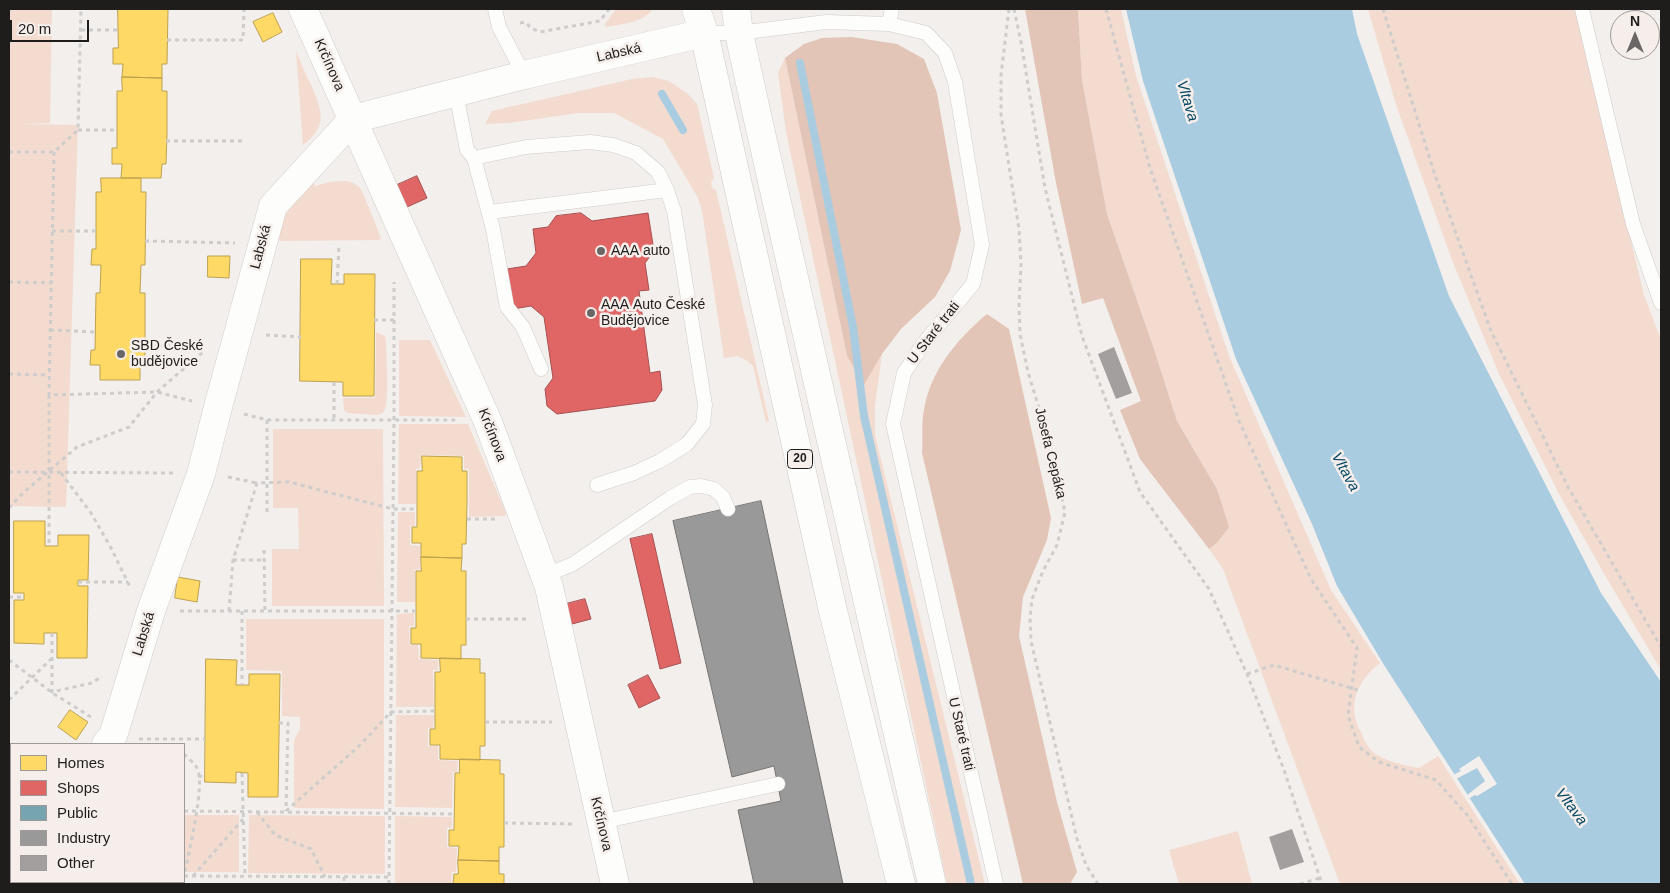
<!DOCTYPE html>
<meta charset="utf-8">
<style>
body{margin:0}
#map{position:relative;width:1670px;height:893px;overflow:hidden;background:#f3efed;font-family:Arial,sans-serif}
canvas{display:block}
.frame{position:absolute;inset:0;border:10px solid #1f1d1c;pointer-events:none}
.legend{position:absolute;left:10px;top:743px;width:175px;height:140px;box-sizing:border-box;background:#f5eeeb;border:1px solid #9f9a98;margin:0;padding:6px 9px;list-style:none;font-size:15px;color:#1f1d1c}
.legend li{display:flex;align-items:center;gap:10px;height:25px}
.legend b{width:25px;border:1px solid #9f9a98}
.north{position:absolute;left:1610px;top:10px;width:50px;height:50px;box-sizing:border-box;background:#f5eeeb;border:1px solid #9f9a98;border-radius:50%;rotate:0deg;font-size:14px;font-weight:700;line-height:20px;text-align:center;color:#1f1d1c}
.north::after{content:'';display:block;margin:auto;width:18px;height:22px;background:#696665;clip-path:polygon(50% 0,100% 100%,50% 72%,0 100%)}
.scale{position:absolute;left:10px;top:20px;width:79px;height:22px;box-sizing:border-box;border:2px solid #1f1d1c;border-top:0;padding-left:6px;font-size:15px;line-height:18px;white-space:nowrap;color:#1f1d1c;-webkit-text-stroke:4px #f5eeeb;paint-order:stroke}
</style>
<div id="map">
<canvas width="1670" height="893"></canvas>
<div class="frame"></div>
<ul class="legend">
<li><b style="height:14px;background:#ffd966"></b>Homes</li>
<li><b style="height:14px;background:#e06666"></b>Shops</li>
<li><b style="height:14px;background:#76a5af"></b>Public</li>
<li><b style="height:14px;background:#999"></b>Industry</li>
<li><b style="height:14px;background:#a29f9e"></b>Other</li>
</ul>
<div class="north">N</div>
<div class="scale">20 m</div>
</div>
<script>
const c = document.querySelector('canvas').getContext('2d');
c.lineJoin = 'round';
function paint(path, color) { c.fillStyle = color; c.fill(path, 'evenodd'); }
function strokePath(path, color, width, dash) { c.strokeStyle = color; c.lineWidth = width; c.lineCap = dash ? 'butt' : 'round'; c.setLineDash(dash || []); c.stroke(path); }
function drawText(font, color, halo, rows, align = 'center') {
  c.font = font + ' Arial,sans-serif'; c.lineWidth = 5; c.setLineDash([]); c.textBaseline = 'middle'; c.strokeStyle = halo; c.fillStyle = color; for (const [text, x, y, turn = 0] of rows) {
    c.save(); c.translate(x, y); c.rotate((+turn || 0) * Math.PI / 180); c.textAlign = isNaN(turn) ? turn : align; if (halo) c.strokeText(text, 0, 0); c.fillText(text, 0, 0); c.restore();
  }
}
const green = new Path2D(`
 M9,9h43l-2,114 -30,1 58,1 -12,382 -57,-1z
 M616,9h37c-10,14 -32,15 -47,18l-1,-3z
 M1078,9h43l15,67 93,280 102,234 49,73c-24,19 -34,44 -18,71 2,5 4,10 7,14 11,13 35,17 50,20l19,-12 82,128h-180l-117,-315 -14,-20 8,-6 11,-16 -11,-38 -40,-68 -23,-72 -47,-135 -25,-134z
 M1368,9h210l11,59 55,227 17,45v330l-55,-93 -47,-83 -60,-120 -47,-114 -56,-155z
 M296,51c5,12 10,24 16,36 11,25 15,40 -9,58z
 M785,58l62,298 17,29 18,-31 -7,52v29l110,449h-38l-161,-752 -8,-59z
 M653,77l16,4 19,13 9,10 17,74 -3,4 1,6 4,2 53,231 -3,1 -13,-56 -7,-6 -9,-4 -13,2 -22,-147 -4,-13 -35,-59 -49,-26h-36l-69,10 -24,1 7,-13 140,-32z
 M313,180l2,6c13,-4 34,-10 45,2 4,5 17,41 21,50l-2,2 -98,1 -3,-2c7,-30 15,-37 35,-59z
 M376,332l9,4 1,6c0,13 4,60 -2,69 -2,4 -3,3 -7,4l-30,-2 -3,-3 -1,-12h32z
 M399,340h31l36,77 -67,-1z
 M399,424h69l38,89 -1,3 -36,1v-48h-5v-13l-43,-1 -1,13 -4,1v35h-18z
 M273,429h110l1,177h-112v-57h27l-1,-41h-25z
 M398,512h17v14h-5v19l10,1v23l-5,1v32h-18z
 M414,613v13h-5l1,19h8l1,14 19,1v10h-5l1,37h-38l1,-93z
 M246,619h138v190l-90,-1v-68l6,-11v-12l-18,-1v-45l-36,-1z
 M396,715h38l-1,13h-5v18h10v14l20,1 -1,11h-4l-1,36 -57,-1z
 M184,815h55v57h-55z
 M249,815l136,1v58l-137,-1z
 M395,816l57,1v11h-5v19l10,1 -1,24h-4l-1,12h-56z
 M1238,831l14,53h-73l-10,-34z`);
const forest = new Path2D(`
 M1025,9h53l4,71 25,134 47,135 23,72 40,68 12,38 -12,16 -8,6 -69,-90 -20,-49 21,-9 -38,-103 -21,6 -26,-121z
 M852,37l45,7 27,15 13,34 24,137 -11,41 -15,26 -34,32 -19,25 -18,31 -17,-29 -62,-298 19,-14 18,-6z
 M987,314l22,15 42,189 -4,22 -24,57 -4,39 38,166 20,70 -7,12h-47l-101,-431c1,-14 -1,-29 2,-43 6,-39 34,-72 63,-96z`);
const water = new Path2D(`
 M1126,9h226l5,25 92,262 152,297 60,89v202h-136l-141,-219 -47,-79 -25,-62 -76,-165 -93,-278z`);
const pier = new Path2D(`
 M1479,756l18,28 -20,12 -2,-1 -7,4 -2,-3 19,-15 -8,-13 -21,11 -3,-4 8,-4 -2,-2z`);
const homes = new Path2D(`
 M118,9h50l-1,55h-5v14l-40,-1 1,-13h-10v-16h5z
 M273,13l9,19 -19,10 -10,-20z
 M122,77l40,1v13h5v43l-1,30h-4l-1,14h-40l1,-14h-10v-16h5v-57h5z
 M101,178h40v14h5l-1,73h-4l-1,28h5v73h-5v14h-40v-15h-10l1,-15h4l1,-57h4l1,-28h-10l1,-16h4v-57h5z
 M208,256h22l-1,22 -21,-1z
 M301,259h31l-1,25h13v-10h31l-1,122h-31v-14l-43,-1z
 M422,456l40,1v14h5v30l-1,43h-4v14l-41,-1v-14h-9v-16h5v-56h5z
 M14,521h31v25h13v-11h31l-1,45h-10v6h10l-1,72h-30v-25h-13v11l-30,-1v-43h10v-7h-10z
 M421,557l41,1 -1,13h5v74h-5v14l-40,-1v-14h-10v-16h5v-57h5z
 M178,577l22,4 -3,21 -22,-4z
 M440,658l40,1v14h5v73h-5v14l-40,-1v-14h-10v-16h5v-57h5z
 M206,659l31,1 -1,25h13v-11h31l-2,123h-30v-24l-12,-1v11l-31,-1z
 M70,710l18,12 -12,18 -18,-13z
 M460,759l40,1v14h4v73h-5v14l-41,-1 1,-14h-10v-16h5l1,-57h4z
 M458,860l41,1v13h5v10h-51l1,-10h4z`);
const shops = new Path2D(`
 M417,176l10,22 -20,9 -10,-22z
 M581,213l11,8 56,-8 6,38 -9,12 4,27 -10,1 11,82 10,-2 2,19 -7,11 -98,13 -10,-8 -2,-17 8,-11 -9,-61 -13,-11 -18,3 -6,-40 19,-3 10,-13 -3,-24 15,-2 8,-11z
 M652,534l29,129 -21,6 -30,-130z
 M585,599l6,20 -19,5 -6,-20z
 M648,675l12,23 -21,10 -11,-23z`);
const public = new Path2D(`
 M9,882l74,1v1h-74z`);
const industry = new Path2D(`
 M761,501l82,383h-89l-16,-74 43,-9 -7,-35 -42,11 -59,-256z`);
const stream = new Path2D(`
 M800,63l53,264 11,89 107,468
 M662,94l21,36`);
const building = new Path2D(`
 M1114,347l18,46 -16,6 -18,-45z
 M1292,829l12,33 -24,8 -11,-33z`);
const path = new Path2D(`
 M1009,9l-8,66v40l18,114 2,36 -2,41 1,28 8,38 21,69 16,71 -8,33 -14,26 -11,28 -2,19 1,23 46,198 9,26 12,19
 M1014,9l7,33 24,146 37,148 58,156 69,97 38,85 37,96 38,114
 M1106,9l44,159 89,253 72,158 46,69 -9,67 11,32 20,15 57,18 32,36 44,68
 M1383,9l51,163 57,159 77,156 93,160
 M520,23l5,-1 6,6 9,4 60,-11 9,-12
 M81,30h37
 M167,40h76l1,-31
 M78,130h39
 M166,141h76
 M9,152h45l24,-22 3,-121
 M54,152l-5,243 108,-3 35,9
 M52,231h44
 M145,241l90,2
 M9,282l42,1
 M337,284l2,-38
 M374,320h20
 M50,330l46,2
 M266,335l35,2
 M145,346l64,-1
 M9,374l40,1
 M334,382v37
 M49,395v151
 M244,414l23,6h190
 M267,420v92
 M9,472l164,1
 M61,473l30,40 20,35 20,41
 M228,477l29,6
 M9,508l15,-16 53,-45 52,-20 28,-35 47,-41
 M467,519h29
 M264,550l1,61
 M233,560h31
 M78,582h50
 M9,597h15
 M180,611h236
 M229,611l4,-51 24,-77 32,-1 104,27h24
 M242,611v74
 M466,619h62
 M52,633v59l40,-9 10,-7
 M9,660l45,34 37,23
 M1247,674l27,-9 87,26
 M9,700l42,-41
 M485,722h67
 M279,723h9l-2,88
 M139,739h66
 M9,750l2,2
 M184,754c4,4 10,9 13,14 9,15 -9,88 -13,107
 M242,773l3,103
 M198,776l7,1
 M184,811l270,3
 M286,811l72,-64 33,-35 44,-1
 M257,812l18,23 36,14 14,28
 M504,823l71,1
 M184,876l205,1
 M193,876l50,-57
 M344,877v7
 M116,884v-2
 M177,884v-2
 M389,884l5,-465v-137
 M1300,884l20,-6`);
const lane = new Path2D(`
 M495,9l4,18 25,48
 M1582,9l51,215 28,79
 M889,24l3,-15
 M704,33h35l87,-11 63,2 37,9 19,20 10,29 27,163 -9,39 -49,59 -20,30 -11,51 103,460
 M456,93l11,57 7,8 19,71 14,78 16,20 18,42
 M474,158l52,-11 64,-5 23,3 23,8 22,19 9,18
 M489,212l178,-22 7,21 31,194 -2,19 -16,20 -27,17 -26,12 -37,12
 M544,576l29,-12 97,-66 20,-11 11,-1 13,3 9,8 5,12
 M601,822l177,-38`);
const street = new Path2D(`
 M303,9l185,413 61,165 66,297
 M106,744l7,-8 38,-125 50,-137 17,-67 55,-201 80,-87 171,-44 180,-42
 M9,793h2`);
const primary = new Path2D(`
 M696,9l8,24 129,578 68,273
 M736,9l3,24 18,82 175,769`);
const markers = [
 [601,251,5,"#696665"],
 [591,313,5,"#696665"],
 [121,354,5,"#696665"]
];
const shields = [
 [800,459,25]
];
const shieldNames = [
 ["20",800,459]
];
const streetNames = [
 ["Labská",619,53,-13],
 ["Krčínova",329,65,66],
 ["Labská",261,247,-75],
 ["U Staré trati",934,333,-52],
 ["Krčínova",492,435,69],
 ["Josefa Cepáka",1050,453,76],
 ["Labská",144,634,-73],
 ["U Staré trati",961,734,77],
 ["Krčínova",601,824,77]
];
const poiNames = [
 ["AAA auto",611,251],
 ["AAA Auto České",601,305],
 ["Budějovice",601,321],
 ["SBD České",131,346],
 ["budějovice",131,362]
];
const waterNames = [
 ["Vltava",1187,101,73],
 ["Vltava",1345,472,61],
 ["Vltava",1571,807,53]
];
paint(green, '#f4dbcf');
paint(forest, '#e2c5b6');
paint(water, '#aacce0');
paint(pier, '#f3efed');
paint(homes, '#ffd966');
strokePath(homes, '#bca150', 1);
paint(shops, '#e06666');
strokePath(shops, '#a65050', 1);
paint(public, '#76a5af');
strokePath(public, '#5c7c83', 1);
paint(industry, '#999');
strokePath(industry, '#747474', 1);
strokePath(stream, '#aacce0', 8);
paint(building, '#a29f9e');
strokePath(lane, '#cfccca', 15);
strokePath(street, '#cfccca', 29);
strokePath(primary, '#cfccca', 29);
strokePath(path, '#cecdcc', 3, [4, 4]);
strokePath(lane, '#fdfdfc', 14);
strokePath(street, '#fdfdfc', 28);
strokePath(primary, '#fdfdfc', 28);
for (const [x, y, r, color] of markers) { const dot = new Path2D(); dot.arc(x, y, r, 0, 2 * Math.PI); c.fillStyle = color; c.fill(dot); strokePath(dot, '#f5eeeb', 2); }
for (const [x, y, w] of shields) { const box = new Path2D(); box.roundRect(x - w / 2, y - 9.5, w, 19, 4); c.fillStyle = '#f5eeeb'; c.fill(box); strokePath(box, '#1f1d1c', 1); }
drawText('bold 12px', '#1f1d1c', null, shieldNames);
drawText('14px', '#1f1d1c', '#f5eeeb', streetNames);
drawText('14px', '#1f1d1c', '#f5eeeb', poiNames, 'left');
drawText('italic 15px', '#004663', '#f5eeeb', waterNames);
</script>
